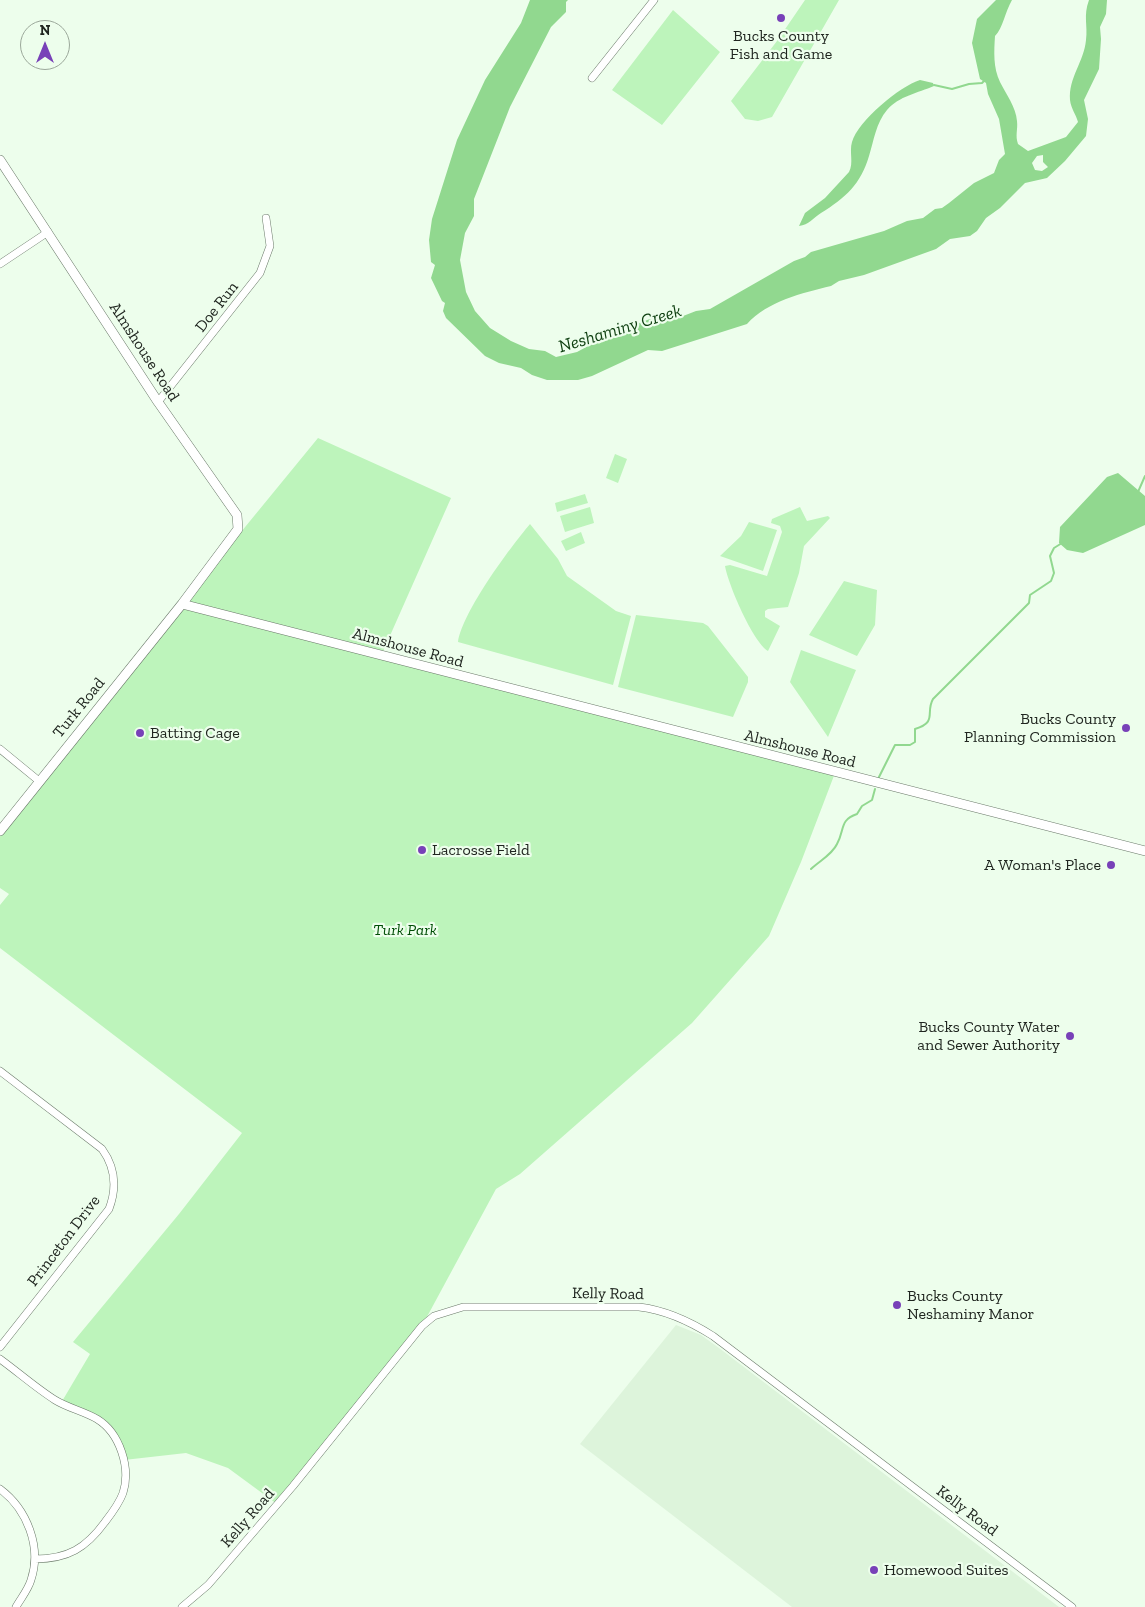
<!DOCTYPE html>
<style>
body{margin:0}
#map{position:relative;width:1145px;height:1607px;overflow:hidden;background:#edfeec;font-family:"Zilla Slab",serif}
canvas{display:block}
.north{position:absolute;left:20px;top:20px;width:50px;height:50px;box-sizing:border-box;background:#edfeec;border:1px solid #9ba89a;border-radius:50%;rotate:0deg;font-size:14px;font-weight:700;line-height:20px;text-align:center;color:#202620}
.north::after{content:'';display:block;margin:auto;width:18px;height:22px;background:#7841b8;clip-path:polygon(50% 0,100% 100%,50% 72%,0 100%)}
</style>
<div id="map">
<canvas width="1145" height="1607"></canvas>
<div class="north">N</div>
</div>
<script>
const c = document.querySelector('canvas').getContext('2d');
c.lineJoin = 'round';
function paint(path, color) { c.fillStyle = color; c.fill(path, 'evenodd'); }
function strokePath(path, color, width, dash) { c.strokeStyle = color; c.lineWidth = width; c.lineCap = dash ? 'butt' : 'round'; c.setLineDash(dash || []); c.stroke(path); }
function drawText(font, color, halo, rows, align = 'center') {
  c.font = font + ' "Zilla Slab",serif'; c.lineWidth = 4.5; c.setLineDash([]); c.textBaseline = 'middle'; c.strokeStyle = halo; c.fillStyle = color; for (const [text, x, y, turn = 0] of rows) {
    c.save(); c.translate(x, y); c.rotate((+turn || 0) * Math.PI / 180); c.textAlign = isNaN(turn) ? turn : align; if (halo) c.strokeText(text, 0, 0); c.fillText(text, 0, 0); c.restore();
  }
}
const built = new Path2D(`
 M676,1325l25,10 18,13 340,259h-267l-212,-163z`);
const green = new Path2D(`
 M805,0h34l-67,117 -14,4 -13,-2 -14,-18 46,-60z
 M673,10l47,42 -58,73 -50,-35z
 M318,438l133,60 -70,158 454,117 -34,89 -32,74 -77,87 -172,151 -24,15 -74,137 -145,178 -49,-36 -42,-15 -62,7 -14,-30 -49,-27 29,-49 -17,-12 106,-128 63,-81 -242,-185v-43l9,-11 -9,-6v-53l182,-231z
 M615,454l12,5 -9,24 -12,-5z
 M585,494l3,9 -31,9 -2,-9z
 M590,507l4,16 -29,9 -5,-16z
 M800,507l7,14 21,-5 2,2 -26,28 -5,27 -11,34 -20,2 -3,2v6l15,9 -12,25c-15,-9 -40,-67 -43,-85l5,-1 37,11 15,-44 -2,-6 -9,-3 1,-4z
 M749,522l28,8 -14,41 -43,-15 21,-20z
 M530,524l28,35 9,17 49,35 15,5 -18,69 -155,-43c5,-31 51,-93 72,-118z
 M581,532l4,11 -19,8 -5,-10z
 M844,581l33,9 -2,35 -18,31 -48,-21z
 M636,615l67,8 5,3 40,51v5l-15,35 -115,-30z
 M801,650l55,20 -28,67 -38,-55z`);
const water = new Path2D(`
 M530,0h38l-2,2v10l-15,15 -41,80 -36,92v17l-9,17 -5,27 6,32 9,19 15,17 21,13 18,8 16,2 11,6 21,-5 35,-19 38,-14 10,-2 18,1 18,-7 14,-2 84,-48 11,-4 6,-5 73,-21 23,-10 16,-3 12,-9 7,-1 7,-5 25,-20 20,-10 5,-13 6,-6 -6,-35 -11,-25 -2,-11 -6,-4 -8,-36 5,-24 19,-19h16c-7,12 -9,28 -17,36 -1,15 -2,32 5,46 6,12 16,25 17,39 1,9 -2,14 1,23l10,7 38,-14 12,-15c-2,-8 -7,-13 -8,-22 -2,-22 14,-38 16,-60 2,-15 -3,-24 3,-40h18l-1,14 -6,13 1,12 -2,30 -15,31 4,19 -2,17 -21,25 -18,17 -22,5 -25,25 -14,10 -9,13 -7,5 -20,3 -14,10 -72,26 -25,6 -8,5c-29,7 -63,15 -84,38l-85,27 -14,-1 -56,26 -14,4h-31l-15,-5 -11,-7 -22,-5 -14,-7 -39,-38 -3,-7 2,-8 -3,-2 -11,-23 4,-13 -4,-3 -2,-22 3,-21 25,-79 28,-60 36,-57zM1043,155v7l5,5 -6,4 -7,-1 -3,-7 5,-7z
 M920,80l13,3 1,3c-16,7 -35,10 -47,24 -11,13 -13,30 -18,46 -8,28 -24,42 -48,57 -8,5 -12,12 -22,13l6,-13 20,-15 24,-26c5,-9 0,-20 3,-30 6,-21 48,-56 68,-62z
 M1118,473l27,23v29l-62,28 -16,-3 -8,-7 1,-16 47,-50z`);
const stream = new Path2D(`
 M934,85l18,4 17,-5 13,-1 3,-3
 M1138,492l7,-16
 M879,777l16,-32h15l5,-3v-13c23,-7 10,-16 18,-30l96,-96 1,-8 21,-14 3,-8 -4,-17 4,-8 8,-5
 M811,869c8,-8 21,-14 26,-25 8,-14 2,-24 20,-30l5,-8 10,-6 3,-11`);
const minor = new Path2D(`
 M592,78l62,-78
 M0,264l48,-32
 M158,402l102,-129 10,-27 -4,-28
 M0,749l39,32
 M0,1071l102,78c13,18 15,39 7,60l-109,138
 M0,1359c18,13 36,29 55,41 13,8 28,11 42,19 23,14 34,49 26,74 -4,11 -11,20 -18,29 -19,26 -37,37 -70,37
 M0,1489c27,20 42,58 31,91 -3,10 -10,18 -15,27
 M182,1607l26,-22 13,-15 72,-84 129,-160 12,-10 29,-9h176c26,3 52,15 74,29l359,271`);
const tertiary = new Path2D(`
 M0,160l158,242 79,113 1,14 -56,75 -182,227
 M182,604l963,247`);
const markers = [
 [781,18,5,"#7841b8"],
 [1126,728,5,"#7841b8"],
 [140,733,5,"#7841b8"],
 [422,850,5,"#7841b8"],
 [1111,865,5,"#7841b8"],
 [1070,1036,5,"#7841b8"],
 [897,1305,5,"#7841b8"],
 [874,1570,5,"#7841b8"]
];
const poiNames = [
 ["Bucks County",781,36,"center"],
 ["Fish and Game",781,54,"center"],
 ["Bucks County",1116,719,"right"],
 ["Planning Commission",1116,737,"right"],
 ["Batting Cage",150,733],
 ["Lacrosse Field",432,850],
 ["A Woman's Place",1101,865,"right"],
 ["Bucks County Water",1060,1027,"right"],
 ["and Sewer Authority",1060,1045,"right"],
 ["Bucks County",907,1296],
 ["Neshaminy Manor",907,1314],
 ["Homewood Suites",884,1570]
];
const streetNames = [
 ["Doe Run",217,307,-52],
 ["Almshouse Road",144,352,57],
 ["Almshouse Road",408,648,15],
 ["Turk Road",79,708,-51],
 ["Almshouse Road",800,749,14],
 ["Princeton Drive",64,1241,-53],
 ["Kelly Road",608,1294,1],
 ["Kelly Road",967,1511,37],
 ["Kelly Road",248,1518,-49]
];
const parkNames = [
 ["Turk Park",405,930]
];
const waterNames = [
 ["Neshaminy Creek",620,329,-17]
];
paint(built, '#ddf4db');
paint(green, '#bdf4bb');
paint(water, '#91d88f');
strokePath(stream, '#91d88f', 2);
strokePath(minor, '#6a7969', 8);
strokePath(tertiary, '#6a7969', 10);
strokePath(minor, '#fff', 7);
strokePath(tertiary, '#fff', 9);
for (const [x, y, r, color] of markers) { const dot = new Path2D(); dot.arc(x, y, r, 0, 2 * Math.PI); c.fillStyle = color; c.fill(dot); strokePath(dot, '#edfeec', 2); }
drawText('16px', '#202620', '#edfeec', poiNames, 'left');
drawText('16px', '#202620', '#edfeec', streetNames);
drawText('italic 16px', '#004e06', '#edfeec', parkNames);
drawText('italic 18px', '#0f4011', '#edfeec', waterNames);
</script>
